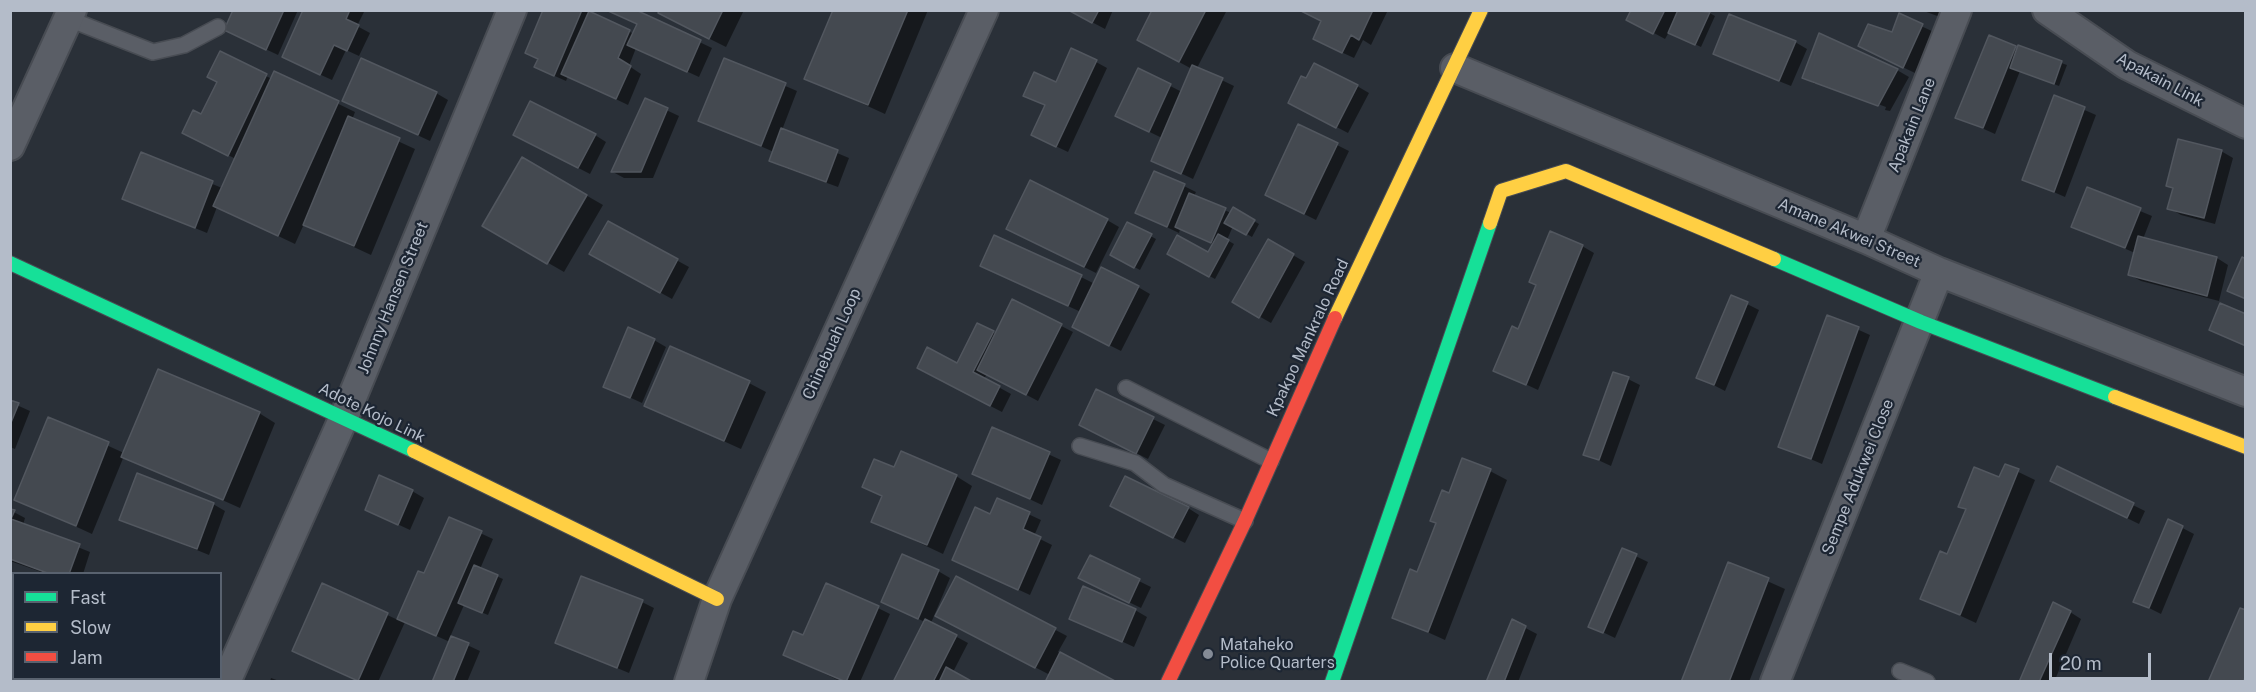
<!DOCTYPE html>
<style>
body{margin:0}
#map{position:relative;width:2256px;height:692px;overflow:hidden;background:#2a3038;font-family:"Public Sans",sans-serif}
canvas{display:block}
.frame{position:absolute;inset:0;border:12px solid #b4bcc9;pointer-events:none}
.legend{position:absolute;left:12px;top:572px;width:210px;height:108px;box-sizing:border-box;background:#1d2633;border:2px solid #59626f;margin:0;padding:8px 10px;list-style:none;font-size:18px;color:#b4bcc9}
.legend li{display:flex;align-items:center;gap:12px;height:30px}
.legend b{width:30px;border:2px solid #59626f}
.scale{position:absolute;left:2049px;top:653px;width:102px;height:27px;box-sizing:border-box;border:3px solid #b4bcc9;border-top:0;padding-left:8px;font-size:18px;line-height:21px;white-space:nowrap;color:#b4bcc9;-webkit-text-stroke:4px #1d2633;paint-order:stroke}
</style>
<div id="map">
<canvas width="2256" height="692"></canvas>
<div class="frame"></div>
<ul class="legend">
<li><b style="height:8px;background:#16e098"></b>Fast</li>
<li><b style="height:8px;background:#ffcf43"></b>Slow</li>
<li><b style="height:8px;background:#f24e42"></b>Jam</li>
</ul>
<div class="scale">20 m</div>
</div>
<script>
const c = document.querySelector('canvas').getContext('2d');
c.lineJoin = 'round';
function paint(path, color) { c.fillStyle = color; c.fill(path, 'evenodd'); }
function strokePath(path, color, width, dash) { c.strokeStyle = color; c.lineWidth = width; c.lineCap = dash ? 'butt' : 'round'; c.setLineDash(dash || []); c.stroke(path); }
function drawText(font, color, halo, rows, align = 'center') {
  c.font = font + ' "Public Sans",sans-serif'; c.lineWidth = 4.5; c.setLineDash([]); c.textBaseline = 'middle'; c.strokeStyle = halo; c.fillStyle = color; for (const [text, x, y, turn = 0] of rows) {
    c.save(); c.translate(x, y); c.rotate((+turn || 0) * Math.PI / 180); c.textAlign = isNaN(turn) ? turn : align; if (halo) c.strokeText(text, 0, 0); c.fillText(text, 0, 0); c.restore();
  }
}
const shadow = new Path2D(`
 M235,10h63l-20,45 -40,-19z
 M305,10h60l-8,16 13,7 -11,23 -13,-6 -14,30 -37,-17z
 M545,10h39l50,24 4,-9 -32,-15h26l80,38 -13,29 -63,-29 -7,18 12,8 -13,31 -60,-29 -2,5 -18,-8 -9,-14z
 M661,10h83l-18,37 -50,-25z
 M835,10h93l-43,104 -79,-36z
 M1069,10h44l-8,19z
 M1154,10h73l-30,58 37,18 -41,93 -40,-19 9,-22 -45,-22 22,-46 43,22 10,-23 -37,-20z
 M1302,10h86l-17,35 -8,-5 -9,18 -28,-13 -3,-24z
 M1633,10h71l11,6 -14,31 -32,-15 -4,7 -37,-20z
 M1921,10h21l-2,7z
 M1899,16l35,16 -19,41 -44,-21 22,-18z
 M1795,42l12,7 -16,37 -64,-26z
 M2015,47l52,18 -8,21 -39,-15 -25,63 -38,-17z
 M725,60l72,31 -15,39 67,28 -11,29 -55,-20 -12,-7 3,-8 -74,-32z
 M1096,62l11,6 -39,84 -23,-11 1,-35 -21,-11 32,-11z
 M1897,70l12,7 -19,34 -5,-1 1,-3 -71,-26v3l-11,-6z
 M275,73l80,39 -3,8 63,29 -44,106 -67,-31 -9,20 -78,-37 -10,26 -83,-34 17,-45 81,34 14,-29 -41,-20 7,-23 64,-40 6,3z
 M1357,86l12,7 -21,40 -46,-24z
 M436,93l12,7 -18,41 -86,-40z
 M2055,97l41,18 -31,82 -41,-18z
 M645,100l34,16 -26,62h-29l-11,-6z
 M595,135l11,7 -16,32 -64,-33z
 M1337,145l12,6 -33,69 -38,-19z
 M2221,151l12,7 -18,66 -34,-9 -12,-7 5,-19 -6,-4z
 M523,159l80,46 -39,67 -80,-46z
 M1184,186l12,6 -2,4 37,17 2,-4 26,15 -7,13 -19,-11 -6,14 7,4 -19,35 -46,-25h40l5,-9 -34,-16 -1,4 -42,-20z
 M2087,189l65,27 -9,23 74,19 11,7 -9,36 -78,-20 -11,-6 5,-22 -62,-27z
 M1107,220l12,7 -23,46 -77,-38z
 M609,223l80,44 -17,32 -81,-45z
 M1128,224l28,15 -16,31 -28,-15z
 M1268,241l37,21 -34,61 -37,-21z
 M1582,246l12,7 -56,137 -43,-20 24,-39 19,-46z
 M993,272l88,5 14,7 43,3 12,7 -29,57 -36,-18 -4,-21z
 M1013,301l60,31 -35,69 -51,-27 -3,5 27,15 -9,18 -72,-37 28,-10 20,-40 18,9z
 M1747,304l12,6 -34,81 -27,-14z
 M1828,316l42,19 -48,129 -42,-18z
 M654,340l12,7 -24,56 -37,-17z
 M1628,379l12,6 -29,81 -26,-12z
 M749,383l17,9 -25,57 -95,-43z
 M1097,391l68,34 -17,34 -56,-28z
 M10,402l20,9 -15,38 -5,-2z
 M259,413l16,10 -35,85 -116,-52 -32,78 -76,-35 33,-80 75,34z
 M993,429l68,31 -19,45 -68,-32z
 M2006,466l29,14 -59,143 -54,-25 26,-42 19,-46 -7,-4 40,-27z
 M2058,468l87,43 -6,13 -75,-37z
 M895,469l61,7 16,10 -29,68 -70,-33 10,-24 -19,-10z
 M1490,471l17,9 -62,160 -51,-23 23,-43 33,-79z
 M412,491l12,7 -14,32 -43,-20z
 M998,500l43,20 -7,16 18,9 -22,50 -76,-35 37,-44z
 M213,504l12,7 -16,44 -88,-36z
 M1188,508l11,7 -14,28 -62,-31z
 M10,510l15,8 -2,7 67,27 -7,22h-36l-37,-13z
 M450,519l43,20 -13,30 23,10 -15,36 -24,-10 -14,32 30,14 -13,31h-34l17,-40 -45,-20 -27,60h-20l-64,-32 29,-65 75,35 21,-47 6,2z
 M2169,521l25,13 -33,80 -26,-13z
 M1623,550l25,12 -33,76 -25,-12z
 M1090,557l61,30 -10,21 -49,-24z
 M1729,564l56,25 -36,93h-66z
 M938,571l12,7 -19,45 37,20 -15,29 17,10h-76l31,-60 -30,-14z
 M957,578l110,58 -9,16 54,30 -62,-7 -102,-53z
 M642,602l12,6 -25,65 -72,-30z
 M878,608l12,6 -30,68h-18l-57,-27 18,-18z
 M1135,610l12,7 -13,30 -63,-29z
 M2070,612l11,7 -27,63h-34z
 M1512,621l25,13 -19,48h-30z
 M14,678h32l-2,4h-34z
 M111,678h64l-1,4h-57z
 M271,678l11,4h-12z`);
const building = new Path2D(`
 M233,10h51l-18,40 -42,-20z
 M303,10h47l-4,9 13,6 -12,26 -13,-6 -14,30 -38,-18z
 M543,10h39l-28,66 -20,-9 4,-8 -13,-6z
 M606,10h30l65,30 -14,32 -60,-27 10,-21z
 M659,10h64l-14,29 -51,-26z
 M833,10h75l-40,95 -64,-26z
 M1068,10h31l-7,13z
 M1152,10h54l-27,52 -42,-22z
 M1299,10h74l-14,30 -8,-5 -9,18 -29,-14 8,-18z
 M1631,10h34l-12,24 -27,-14z
 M1678,10l32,2 -15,33 -27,-12z
 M589,11l41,19 -12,28 13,8 -15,33 -55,-25z
 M1899,13l24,11 -20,44 -45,-22 10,-22 24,8z
 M1729,14l67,27 -17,40 -66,-27z
 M1819,33l79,36 -20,37 -76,-28z
 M1989,35l27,11 -33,82 -28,-10z
 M2018,45l44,16 -8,23 -44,-16z
 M1071,48l26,12 -41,87 -25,-12 14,-30 -22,-9 11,-24 22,10z
 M220,51l47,23 -39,82 -46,-23 11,-23 8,4 16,-32 -10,-5z
 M361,58l76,34 -19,43 -76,-34z
 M724,58l62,25 -25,63 -63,-25z
 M1314,63l44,22 -22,43 -48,-25 13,-27 5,2z
 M1192,65l31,13 -42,96 -30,-13z
 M1138,68l33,16 -22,48 -34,-16z
 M274,71l65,30 -61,135 -65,-30z
 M2054,95l31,12 -31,85 -32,-12z
 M645,98l23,10 -27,64h-30z
 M530,101l66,33 -18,34 -65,-33z
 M348,116l52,22 -46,108 -51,-21z
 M1298,124l40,19 -34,71 -39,-19z
 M781,128l57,22 -12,32 -57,-21z
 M2178,139l44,11 -18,68 -37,-9 6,-21 -7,-2z
 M141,152l72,29 -18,47 -73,-29z
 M522,157l65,38 -40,69 -65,-38z
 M1154,171l31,13 -18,43 -32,-14z
 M1030,180l78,39 -24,48 -78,-38z
 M2087,187l54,21 -16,40 -54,-21z
 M1189,193l37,15 -15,35 -36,-16z
 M1233,207l22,13 -9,15 -22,-12z
 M608,221l70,38 -18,34 -71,-39z
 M1127,222l25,12 -18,34 -24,-13z
 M1550,231l33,14 -57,140 -33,-14 19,-45 6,3 18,-44 -7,-3z
 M1218,234l11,6 -20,37 -42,-23 10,-19 31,17z
 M994,235l88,40 -14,31 -88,-40z
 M2138,236l79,21 -10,39 -79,-21z
 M1268,239l26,15 -35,64 -27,-16z
 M2242,257l4,2v40l-19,-8z
 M1101,267l38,19 -30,60 -37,-19z
 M1731,295l17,7 -34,83 -18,-7z
 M1012,299l50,25 -36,71 -49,-25z
 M2220,303l26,11v32l-37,-16z
 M1827,315l32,12 -48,132 -33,-12z
 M977,323l17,8 -21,41 27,14 -10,20 -73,-38 10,-21 30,16z
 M628,327l27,12 -25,59 -27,-11z
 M670,346l80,35 -26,60 -80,-35z
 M158,369l102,43 -37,88 -102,-43z
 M1613,372l16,5 -30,83 -16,-5z
 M1096,389l58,28 -18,37 -57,-29z
 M10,400l9,3 -9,22z
 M48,417l61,25 -33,84 -62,-26z
 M992,427l58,25 -20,47 -58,-25z
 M901,451l56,24 -30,70 -56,-23 11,-26 -20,-9 12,-28 20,8z
 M1462,458l29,11 -63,163 -36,-14 18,-49 7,3 19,-49 -6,-2 12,-31 7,3z
 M2005,464l14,5 -59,146 -40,-16 20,-48 7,3 19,-45 -8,-2 16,-40 25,10z
 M2057,466l77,37 -7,15 -77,-37z
 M137,473l77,30 -17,46 -78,-29z
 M379,475l34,15 -15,35 -33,-15z
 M1125,476l64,31 -16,31 -63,-32z
 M997,498l33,14 -7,17 18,8 -23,53 -66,-30 23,-53 15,7z
 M10,509l5,1 -4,9 69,25 -11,30h-19l-40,-15z
 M449,517l33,14 -46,105 -39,-17 21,-48 6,2z
 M2168,519l15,7 -34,82 -16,-6z
 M1622,548l15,6 -34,79 -15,-6z
 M902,554l37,16 -21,49 -37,-17z
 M1090,555l50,24 -11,24 -51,-25z
 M1728,562l41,16 -40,104h-48z
 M474,565l24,10 -16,38 -24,-10z
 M581,576l62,24 -26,68 -62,-25z
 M956,576l100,52 -21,40 -100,-52z
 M10,581l4,1v49l-4,-1z
 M322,583l66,30 -30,68 -66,-30z
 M826,583l53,23 -33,76 -63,-27 10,-24 10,4z
 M1083,586l53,23 -14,33 -53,-23z
 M2053,602l18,9 -32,71h-20z
 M2240,608l6,2v65l-3,7h-35z
 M925,619l32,16 -24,47h-40z
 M1512,619l14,7 -22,56h-18z
 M451,636l18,7 -16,39h-21z
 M14,648v30h17l-2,4h-19v-28z
 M1060,652l55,29 -1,1h-69z
 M946,667l27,15h-34z
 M111,678h50l-1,4h-43z`);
const lane = new Path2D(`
 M69,19l84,33 31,-7 34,-18
 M1126,388l145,73
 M1080,446l55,17 29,22 81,36
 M1900,671l27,11`);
const street = new Path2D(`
 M2047,10l80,55 119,59
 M1455,68l411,171 73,33 307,120
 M10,146l62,-136
 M1866,239l91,-229
 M226,682l118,-265 168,-407
 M689,682l28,-83 267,-589
 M1775,682l164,-410`);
const fast = new Path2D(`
 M1774,259l147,63 194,75
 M10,263l404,188
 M1332,682l158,-459`);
const slow = new Path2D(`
 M1490,223l11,-32 65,-20 208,88
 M1335,318l146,-308
 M2115,397l131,50
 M414,451l303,148`);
const jam = new Path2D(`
 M1168,682l77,-161 90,-203`);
const markers = [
 [1208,654,6,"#848b96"]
];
const streetNames = [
 ["Apakain Link",2160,80,28],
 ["Apakain Lane",1912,125,-68],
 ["Amane Akwei Street",1849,233,23],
 ["Johnny Hansen Street",393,298,-68],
 ["Kpakpo Mankralo Road",1308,338,-65],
 ["Chinebuah Loop",832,344,-66],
 ["Adote Kojo Link",372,413,26],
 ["Sempe Adukwei Close",1858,477,-68]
];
const poiNames = [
 ["Mataheko",1220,645],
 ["Police Quarters",1220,663]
];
paint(shadow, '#0007');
paint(building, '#444950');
strokePath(building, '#52575f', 1.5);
strokePath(lane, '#484c53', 18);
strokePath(street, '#484c53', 32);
strokePath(fast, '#484c53', 16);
strokePath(slow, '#484c53', 16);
strokePath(jam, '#484c53', 16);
strokePath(lane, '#5a5e66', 15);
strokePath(street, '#5a5e66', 28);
strokePath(fast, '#16e098', 14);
strokePath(slow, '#ffcf43', 14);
strokePath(jam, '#f24e42', 14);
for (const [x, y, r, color] of markers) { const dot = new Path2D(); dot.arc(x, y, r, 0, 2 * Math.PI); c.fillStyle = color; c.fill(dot); strokePath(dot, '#1d2633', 2); }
drawText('16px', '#b4bcc9', '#1d2633', streetNames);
drawText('16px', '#b4bcc9', '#1d2633', poiNames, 'left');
</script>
